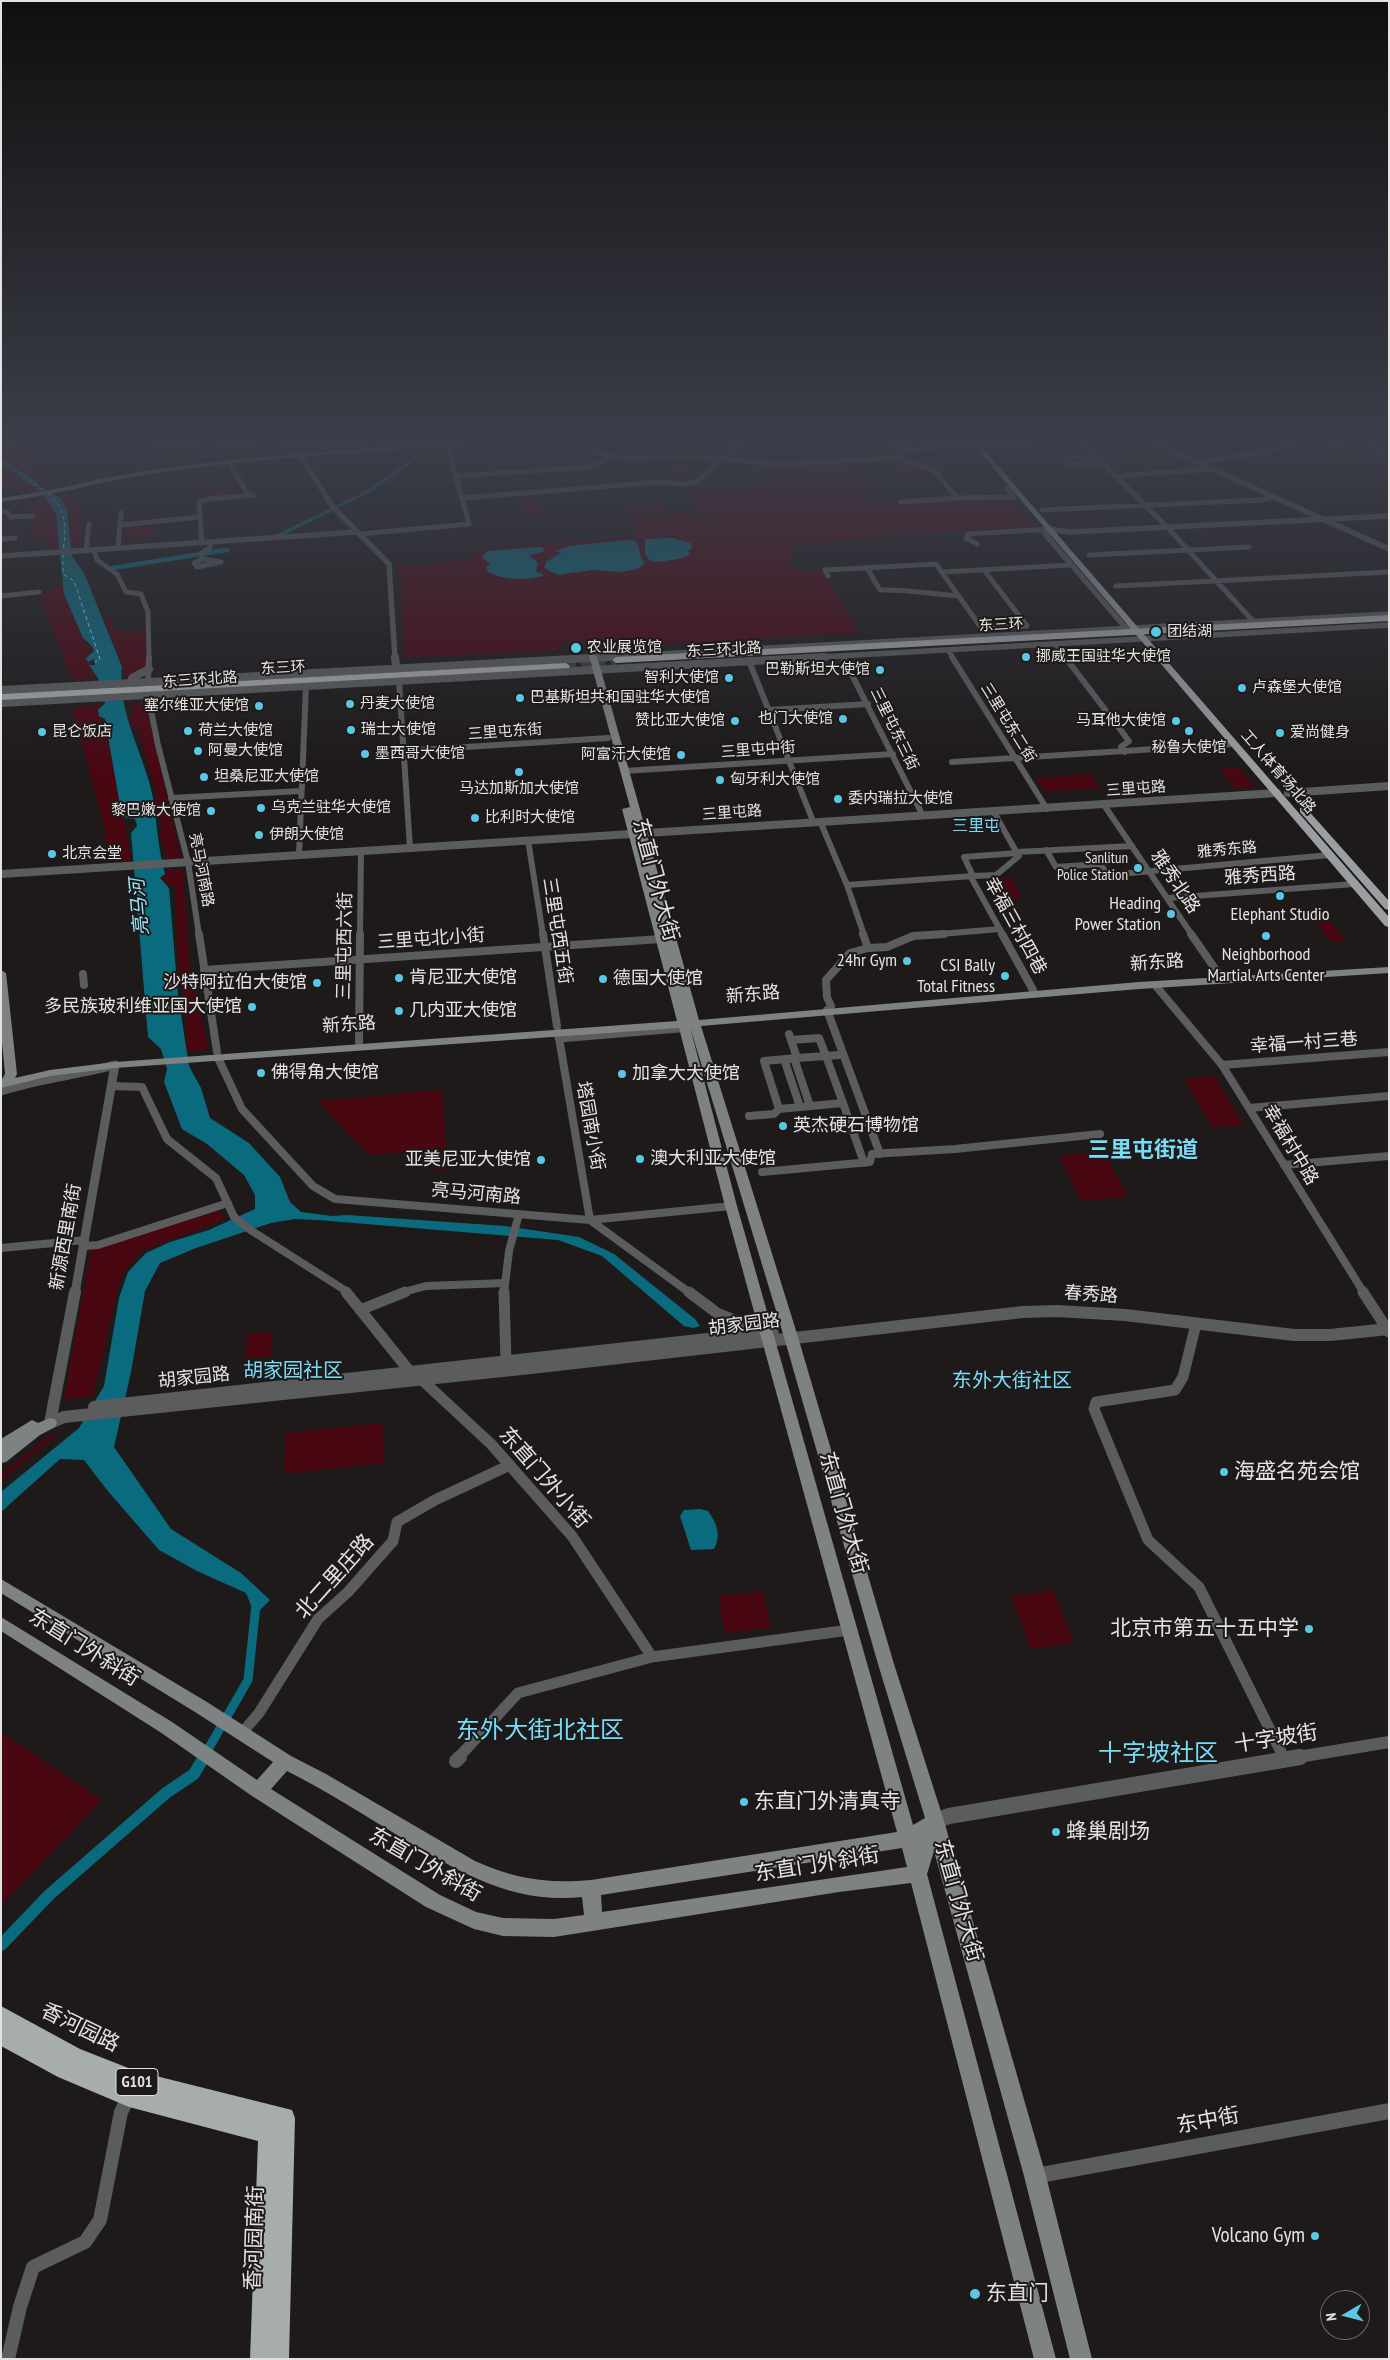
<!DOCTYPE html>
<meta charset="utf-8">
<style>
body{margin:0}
#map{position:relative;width:1390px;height:2360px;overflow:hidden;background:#1e1a1a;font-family:"PT Sans Narrow",sans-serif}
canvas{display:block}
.frame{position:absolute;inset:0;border:2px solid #e5e2e2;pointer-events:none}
.north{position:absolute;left:1320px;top:2290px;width:50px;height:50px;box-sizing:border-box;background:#1e1a1a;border:1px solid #6e6a6a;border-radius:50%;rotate:262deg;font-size:14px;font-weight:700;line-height:20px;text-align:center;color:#e5e2e2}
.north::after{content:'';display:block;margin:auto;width:18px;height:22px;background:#59c8e5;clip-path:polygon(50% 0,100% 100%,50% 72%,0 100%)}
</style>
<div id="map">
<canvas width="1390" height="2360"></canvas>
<div class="frame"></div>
<div class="north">N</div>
</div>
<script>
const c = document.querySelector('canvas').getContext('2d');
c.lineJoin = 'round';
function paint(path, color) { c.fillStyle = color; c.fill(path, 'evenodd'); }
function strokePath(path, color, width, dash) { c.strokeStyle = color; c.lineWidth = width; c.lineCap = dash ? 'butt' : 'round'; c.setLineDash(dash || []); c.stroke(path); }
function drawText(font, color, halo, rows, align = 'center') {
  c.font = font + ' "PT Sans Narrow","Noto Sans SC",sans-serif'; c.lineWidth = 4; c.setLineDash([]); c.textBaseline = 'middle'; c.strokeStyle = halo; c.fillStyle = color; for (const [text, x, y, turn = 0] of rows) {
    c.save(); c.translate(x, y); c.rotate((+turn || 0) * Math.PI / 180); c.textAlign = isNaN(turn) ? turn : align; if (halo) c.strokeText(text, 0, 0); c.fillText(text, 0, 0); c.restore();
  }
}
const green = new Path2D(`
 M1,444h13l33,31 -2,4 12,9 -7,2 -44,-29 -5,-8z
 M152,444h45l4,10 -36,3z
 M216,444h199l-116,7 -19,-2 -6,-5 -21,2 3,5 -3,6 -22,2z
 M1320,444h24l17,12 -23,1z
 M443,447l2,7 -8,1 -13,9v3l-16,1 26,-20z
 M1148,449l21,9 -16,4 2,-3c-15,-8 -29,3 -39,-7z
 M887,460c17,-1 40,6 49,19l-35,-1 -11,-14h17l-17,-1z
 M692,462l7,3 -14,12 -18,-1 7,-7 -5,-5z
 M848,463l17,21 8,3 1,3 -8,2 2,5 11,7 127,-6 29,29 -143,8 -36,5 -66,5 7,11 -9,4 4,10 31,1 35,62 -245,14 -2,-7 -51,3 1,7 -157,8 -3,-66 2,-4h-2v-13h-5v-11l20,1 56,-6 7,-10 159,-12 -5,-14c9,-7 46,-14 58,-10 8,3 16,9 26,7l-20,-9 -10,-22h38l53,-8 -4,-3 5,-2 -13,-10z
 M1,465l41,27 -20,3 -4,-4 -5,1 -12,-10z
 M223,486h10l5,4c-9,6 -34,10 -42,2l5,-3z
 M66,492c21,17 16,30 15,55l-11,1c-1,-17 1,-41 -13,-54z
 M46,497l10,17 5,35 -11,1 -2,-13 -15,2v-23l-5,-12 12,-2z
 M538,500l4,13 -14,4 -5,-1 -4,-8h5l-1,-7z
 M663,504l1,7 -32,7 -4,-11z
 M153,523l1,13 -31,3v-14z
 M64,585l3,14 18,45 8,5 -4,7 -4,1 12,21 -25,1 -33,-84z
 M111,616l2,13 12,3 21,-2 1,38 -14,8h-7l-22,-59z
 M145,702l36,156 -15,1 -1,-9 -6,-16 3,-10 -7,-17 2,-9 -18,-65 -7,-7 -3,-7 5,-10 -5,-5z
 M100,704l17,77 14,80 -22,1 -6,-41 -31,-113z
 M1239,768l16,20 -19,1 -17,-20z
 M1090,774l11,14 -55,4 -11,-14z
 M168,870h15l7,100 19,79 -24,3 1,-31 -9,-65 -1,-69 -12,-4 -4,-5 8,-5z
 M1011,878l11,20 -27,2 -11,-21z
 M1331,922l15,19 -15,1 -15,-19z
 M1214,1076l30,49 -32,3 -28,-49z
 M442,1090l4,58 -77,7 -52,-54z
 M452,1151l1,18 -17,2 -1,-19z
 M1105,1152l23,45 -47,4 -22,-45z
 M218,1211l8,8 -84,32 -21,25 -28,120 -29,4 27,-151z
 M272,1332l-1,24 -25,3 1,-25z
 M383,1423l1,40 -100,11 2,-41z
 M53,1433l1,5 -53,43v-7z
 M1053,1590l21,53 -43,6 -20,-53z
 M763,1591l8,37 -46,5 -7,-37z
 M1,1732l101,68 -101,105z`);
const water = new Path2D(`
 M429,444h6l-3,5 -63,44 -96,47h-8l97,-47 65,-44z
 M1,453l9,12 26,15 1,4 25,15 5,12 5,45 12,17 38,94c-6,44 23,88 31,131 4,25 5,51 12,76l-5,4 9,10 9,107 11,71 12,22 9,30 39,25 31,34 10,25 11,10 31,4 15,-1 158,11 74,11 35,17 81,65 5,7 -7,2 -9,-2 -82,-70 -44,-16 -240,-20 -23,-1 -24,4 -75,25 -36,15 -15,28 -14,81 -17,75 57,82 70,44 29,27 -15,15 -9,-22 -49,-22 -38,-21 -52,-60 -23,-30 -24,-1 -59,53v-20l78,-64 25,-42 15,-88 9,-26 18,-19 24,-11 39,-12 46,-21v-14l-11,-20 -37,-31 -25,-15 -18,-47 3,-13 -6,-20 -13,-12 -17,-204 6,-7 -2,-7 -13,-2 -17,-98 -6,-3 -1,-6 7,-7 -7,-25 -9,-13h6l-1,-6 -6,3 -2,-4 8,-7 -2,-5 -9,-8 -19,-44 -8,-80 -14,-22 -41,-27z
 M672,538l18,5 3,4 -5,4 2,4c-8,4 -32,8 -40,6l-5,-7v-15z
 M626,540l9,1c6,6 3,14 10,23l-9,5 -15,3 -29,-2 -34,5 -14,-7 2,-6 15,-9 -6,-2 14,-5z
 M540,547l4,1 -1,4 -14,3 9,8 -2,9 7,2v2c-19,4 -37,5 -55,-4l-2,-5 4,-3 -8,-7 5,-6z
 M700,1509l8,2c8,11 14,24 6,38l-23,1 -11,-34 4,-6z`);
const canalFar2 = new Path2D(`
 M112,568l115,-18`);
const canalFar1 = new Path2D(`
 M203,1758l45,-78 8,-75`);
const canal = new Path2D(`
 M1,1945l48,-50 117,-102 28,-19 10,-17`);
const ferry = new Path2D(`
 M1,459l44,32
 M48,493c18,16 19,35 15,57
 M63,554v20l11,7 26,78 -5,3`);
const trunkTunnel = new Path2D(`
 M566,666l50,-2`);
const minorFar4 = new Path2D(`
 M591,444l4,7 6,3 23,4 76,-1 77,7 120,-6
 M1084,444l16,16
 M1366,444l23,15
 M1065,457h19l13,7 -24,1z
 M1093,461l7,-1 67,67 86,94
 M230,463l18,32
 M1198,463l96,-17
 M456,476l135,-9 20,-10
 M1116,476l96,-7
 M463,498l196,-16 26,2 12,-2 41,-38
 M957,498l57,-1 -7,-9 7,-1
 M900,502l57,-4 -23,-28 -37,-12 12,-9
 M1042,510l219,-10 14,-3
 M1,511l6,1 3,5 23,-1
 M120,525l80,-8
 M360,534l109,-10 -22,-80
 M1,539l14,-1
 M202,543l-3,-41 9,-3 45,-4
 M977,544l-11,-6 2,-4 82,-5
 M118,548l3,-35
 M86,550l3,-26
 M94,550l3,10 20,14 9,18 15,2 7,18 1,46
 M1089,555l160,-8
 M203,559l18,3 -24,5 -3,-4z
 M203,559l-3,-5 10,-6v-5
 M867,568l13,22c27,-1 52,4 79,6
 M942,572l130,-7
 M828,576l-3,-6 111,-6 46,65 45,-3 -43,-56
 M1116,586l273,-14
 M1,596l38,-4
 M1055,644l11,14
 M948,650l5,8
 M843,656l1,2`);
const minorFar3 = new Path2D(`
 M843,657l79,157
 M952,657l95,152
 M1065,657l64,84 -8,6 4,5
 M749,661l64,160
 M399,681l11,167
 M148,682l1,-25
 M148,696l10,49 30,117 11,73
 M769,710l99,-6
 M403,751l205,-13
 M952,762l282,-18
 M624,771l269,-17
 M171,798l130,-7
 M1104,805l88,130
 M820,821l27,64 17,50
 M528,840l15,95
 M1046,850l10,17 44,-3 8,11 222,-20
 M1017,852l115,-6
 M299,855l7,-169
 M973,876l23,-1 23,-19 -2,-3
 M971,877l32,58
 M847,885l126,-9 -9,-19 53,-4 -24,-42
 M1168,898l186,-14
 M360,935l1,-84
 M928,935l72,-6`);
const minorFar2 = new Path2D(`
 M199,934l18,118
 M543,934l14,92
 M1002,934l31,56
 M1191,934l29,42
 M868,948l19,-1 26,-11 31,-2
 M204,970l457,-31
 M83,974l1,11
 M1155,985l67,80 142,228
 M831,1006l-4,-9 -1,-17 24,-27 18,-5 -5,-14
 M827,1010l53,144
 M558,1032l32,188 141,-14
 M789,1034l2,6
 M791,1040l6,18
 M791,1040l6,18
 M791,1040l28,-2 7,18
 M359,1042l1,-108
 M826,1056l13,-1
 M218,1058l24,51 71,77 22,13 255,21 100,73
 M794,1058l16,48
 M797,1058l-33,3 15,48 64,-6 -17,-47
 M797,1058l29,-2
 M784,1059l16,48
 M1222,1065l167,-13
 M111,1086l31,1 25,52 49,39 18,39 18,14 91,58 4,4
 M843,1103l21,60
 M1249,1108l140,-12
 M749,1116l25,-2 5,-5
 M1284,1165l105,-9
 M762,1172l108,-10 2,-8 83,-5 145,-15
 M84,1246l14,-1 130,-42
 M1,1248l84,-8
 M400,1293l26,-7 79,-3
 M504,1293l5,-42 10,-37`);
const minorFar1 = new Path2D(`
 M346,1292l65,81 10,6 70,65 81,92 80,121 197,-27
 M504,1292l2,70
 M689,1292l28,21 45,18
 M1363,1292l26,40
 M360,1310l45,-18
 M1196,1324l-13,53 -8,13 -79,12 -2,7 54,131 51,47 85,171
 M241,1734l18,-21 59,-94 30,-27 45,-51 4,-19 38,-22 75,-35
 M458,1758l60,-65 134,-36`);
const minor = new Path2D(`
 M456,1761l4,-4
 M8,2359l12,-52 13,-40 52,-25 15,-22 21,-108 8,-16`);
const tertiaryFar4 = new Path2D(`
 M1157,444l232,105
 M985,445l45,-1
 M300,454l32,52 57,58 6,94
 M1050,529l19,3 320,-16
 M1056,531l-11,3 79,92 5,2
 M1,556l356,-24
 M587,658l802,-44
 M803,658l586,-33`);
const tertiaryFar3 = new Path2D(`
 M395,657l1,10
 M132,682v-4l17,-9
 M1,690l608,-33
 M1,703l824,-46
 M1288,793l101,-7
 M1,874l1276,-81`);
const tertiaryFar2 = new Path2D(`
 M559,1038l120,-10
 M1,1091c37,-12 76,-16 114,-26l-40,228`);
const tertiaryFar1 = new Path2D(`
 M94,1407l659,-73h20
 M50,1423l25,-131
 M50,1423l14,-6 467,-49 492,-56 34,-1 68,4 169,20h36l59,-6
 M1292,1758l97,-16`);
const tertiary = new Path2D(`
 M935,1821l14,-5 351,-59
 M1035,2176l354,-65`);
const secondary = new Path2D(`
 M442,444h30l-3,2c-106,6 -213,12 -318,28 -50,7 -99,22 -150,28v-4c51,-6 100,-21 150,-28 96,-14 194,-21 291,-26z
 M869,444l46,3 61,-3 12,1 -3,2 -70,4z
 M590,654l7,2 102,364 440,-38 250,-15v6l-250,16 -438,37 97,311 96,327 50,157 102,355 46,183h-22l-46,-183 -90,-325 -7,23 129,485h-22l-123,-476 -72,9 -285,45 -51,-1 -29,-7 -48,-22 -174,-111 -92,-64 -159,-101v-14l171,105 85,58 16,-18 -78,-50 -194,-119v-14l206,123 84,54 35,18 149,87c41,18 71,23 116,19l306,-48 -172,-626 -46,-178 -564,40 -65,8 -49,12v-7l4,-7 -4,-42v-62l5,3 11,101 -2,4 35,-8 65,-8 562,-41 -55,-212 8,-2 -41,-151zM690,1027l94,310 94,327 47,154 -12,7 -176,-619zM287,1771c40,20 77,44 115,67 60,35 109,66 180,59l2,18 -30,4 -51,-1 -27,-6 -36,-17 -169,-106zM902,1848l5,19 -305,45 -1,-17z
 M50,1418l5,1 2,4 -2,4 -15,8 -34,27 -5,1v-24l31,-19 6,3z`);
const primary = new Path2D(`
 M973,444h6l410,473v10l-4,-1z
 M1303,807l3,1 83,93v9l-4,-1 -85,-97v-4z`);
const trunk = new Path2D(`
 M1389,615v6l-773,42 -4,-3 4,-3z
 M566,663l4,3 -1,2 -568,32v-6z
 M1,2006l79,43 56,22 156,39 3,8 -6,241h-39l8,-218 -129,-34 -71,-30 -57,-31z`);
const markers = [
 [1156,632,6,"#59c8e5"],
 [576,648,6,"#59c8e5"],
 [1026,657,5,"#59c8e5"],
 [880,670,5,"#59c8e5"],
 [729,678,5,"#59c8e5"],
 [1242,688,5,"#59c8e5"],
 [520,698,5,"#59c8e5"],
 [350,704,5,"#59c8e5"],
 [259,706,5,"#59c8e5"],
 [843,719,5,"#59c8e5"],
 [735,721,5,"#59c8e5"],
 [1176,721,5,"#59c8e5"],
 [351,730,5,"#59c8e5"],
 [188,731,5,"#59c8e5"],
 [1189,731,5,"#59c8e5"],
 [42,732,5,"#59c8e5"],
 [1280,733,5,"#59c8e5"],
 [198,751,5,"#59c8e5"],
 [365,754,5,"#59c8e5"],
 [681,755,5,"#59c8e5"],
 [519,772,5,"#59c8e5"],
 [204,777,5,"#59c8e5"],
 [720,780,5,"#59c8e5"],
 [838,799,5,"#59c8e5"],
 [261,808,5,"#59c8e5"],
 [211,811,5,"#59c8e5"],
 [475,818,5,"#59c8e5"],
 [259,835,5,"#59c8e5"],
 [52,854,5,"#59c8e5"],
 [1138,868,5,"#59c8e5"],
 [1280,896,5,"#59c8e5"],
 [1171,914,5,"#59c8e5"],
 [1266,936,5,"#59c8e5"],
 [907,961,5,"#59c8e5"],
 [1005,976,5,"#59c8e5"],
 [399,978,5,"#59c8e5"],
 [603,979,5,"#59c8e5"],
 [317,983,5,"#59c8e5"],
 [252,1007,5,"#59c8e5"],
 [399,1011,5,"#59c8e5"],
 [261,1073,5,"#59c8e5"],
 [622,1074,5,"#59c8e5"],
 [783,1126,5,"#59c8e5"],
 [640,1159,5,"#59c8e5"],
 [541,1160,5,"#59c8e5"],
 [1224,1472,5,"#59c8e5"],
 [1309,1629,5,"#59c8e5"],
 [744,1802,5,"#59c8e5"],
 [1056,1832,5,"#59c8e5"],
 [1315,2236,5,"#59c8e5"],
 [975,2294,6,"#59c8e5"]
];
const farStreetnames = [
 ["东三环",1001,625,-3],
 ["东三环北路",724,650,-3],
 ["东三环",283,668,-3],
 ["东三环北路",200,680,-4],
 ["三里屯东二街",1008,723,58],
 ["三里屯东三街",894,729,64],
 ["三里屯东街",505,732,-4],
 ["三里屯中街",758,750,-4],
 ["工人体育场北路",1278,772,49],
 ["三里屯路",1136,789,-4],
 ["三里屯路",732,813,-4],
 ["雅秀东路",1227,850,-5],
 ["亮马河南路",201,870,79]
];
const farPoinames = [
 ["团结湖",1167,632],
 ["农业展览馆",587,648],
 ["挪威王国驻华大使馆",1036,657],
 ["巴勒斯坦大使馆",870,670,"right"],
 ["智利大使馆",719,678,"right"],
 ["卢森堡大使馆",1252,688],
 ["巴基斯坦共和国驻华大使馆",530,698],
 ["丹麦大使馆",360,704],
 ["塞尔维亚大使馆",249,706,"right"],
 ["也门大使馆",833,719,"right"],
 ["赞比亚大使馆",725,721,"right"],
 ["马耳他大使馆",1166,721,"right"],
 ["瑞士大使馆",361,730],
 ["荷兰大使馆",198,731],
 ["昆仑饭店",52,732],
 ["爱尚健身",1290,733],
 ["秘鲁大使馆",1189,748,"center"],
 ["阿曼大使馆",208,751],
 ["墨西哥大使馆",375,754],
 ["阿富汗大使馆",671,755,"right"],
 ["坦桑尼亚大使馆",214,777],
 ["匈牙利大使馆",730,780],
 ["马达加斯加大使馆",519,789,"center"],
 ["委内瑞拉大使馆",848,799],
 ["乌克兰驻华大使馆",271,808],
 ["黎巴嫩大使馆",201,811,"right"],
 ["比利时大使馆",485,818],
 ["伊朗大使馆",269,835],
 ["北京会堂",62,854],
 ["Sanlitun",1128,859,"right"],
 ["Police Station",1128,876,"right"]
];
const farNeighbourhoodnames = [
 ["三里屯",976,826]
];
const shields = [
 [137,2082,42]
];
const shieldNames = [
 ["G101",137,2082]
];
const streetNames = [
 ["雅秀西路",1260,876,-4],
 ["雅秀北路",1175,882,56],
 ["幸福三村四巷",1015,926,61],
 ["三里屯西五街",557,931,81],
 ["三里屯北小街",431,939,-4],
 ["三里屯西六街",345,946,-89],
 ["新东路",1157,963,-4],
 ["新东路",753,995,-5],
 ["新东路",349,1025,-4],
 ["幸福一村三巷",1304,1043,-4],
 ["塔园南小街",590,1126,80],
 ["幸福村中路",1290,1145,59],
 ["亮马河南路",476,1194,5],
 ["新源西里南街",66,1237,-80],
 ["春秀路",1091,1295,4],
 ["胡家园路",744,1325,-7],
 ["胡家园路",194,1378,-6]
];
const poiNames = [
 ["Heading",1161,904,"right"],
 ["Power Station",1161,925,"right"],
 ["Elephant Studio",1280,915,"center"],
 ["Neighborhood",1266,955,"center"],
 ["Martial Arts Center",1266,976,"center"],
 ["24hr Gym",897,961,"right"],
 ["CSI Bally",995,966,"right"],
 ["Total Fitness",995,987,"right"],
 ["肯尼亚大使馆",409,978],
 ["德国大使馆",613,979],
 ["沙特阿拉伯大使馆",307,983,"right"],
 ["多民族玻利维亚国大使馆",242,1007,"right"],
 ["几内亚大使馆",409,1011],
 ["佛得角大使馆",271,1073],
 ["加拿大大使馆",632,1074],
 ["英杰硬石博物馆",793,1126],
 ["澳大利亚大使馆",650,1159],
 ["亚美尼亚大使馆",531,1160,"right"]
];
const waterNames = [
 ["亮马河",140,907,-95]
];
const quarterNames = [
 ["胡家园社区",293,1371],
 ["东外大街社区",1012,1381]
];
const nearStreetnames = [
 ["东直门外大街",655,880,75],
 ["东直门外小街",544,1478,49],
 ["东直门外大街",843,1513,74],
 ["北二里庄路",335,1577,-48],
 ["东直门外斜街",84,1648,32],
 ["十字坡街",1276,1739,-9],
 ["东直门外斜街",425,1865,30],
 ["东直门外斜街",817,1865,-9],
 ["东直门外大街",958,1901,74],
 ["香河园路",80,2028,26],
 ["东中街",1208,2121,-10],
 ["香河园南街",255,2238,-88]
];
const nearPoinames = [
 ["海盛名苑会馆",1234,1472],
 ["北京市第五十五中学",1299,1629,"right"],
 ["东直门外清真寺",754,1802],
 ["蜂巢剧场",1066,1832],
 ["Volcano Gym",1305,2236,"right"],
 ["东直门",986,2294]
];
const districtNames = [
 ["三里屯街道",1143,1151]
];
const nearQuarternames = [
 ["东外大街北社区",540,1731],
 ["十字坡社区",1158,1754]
];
paint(green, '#490712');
paint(water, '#0a6b7f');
strokePath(canalFar2, '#0a6b7f', 4.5);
strokePath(canalFar1, '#0a6b7f', 9);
strokePath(canal, '#0a6b7f', 12);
strokePath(ferry, '#9ae7fd', 1, [4, 3]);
strokePath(trunkTunnel, '#3c3838', 10, [10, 5]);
strokePath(minorFar4, '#5a5c5d', 5);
strokePath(minorFar3, '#5a5c5d', 6);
strokePath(minorFar2, '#5a5c5d', 8);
strokePath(minorFar1, '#5a5c5d', 11);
strokePath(minor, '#5a5c5d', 14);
strokePath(tertiaryFar4, '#5a5c5d', 5.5);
strokePath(tertiaryFar3, '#5a5c5d', 8);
strokePath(tertiaryFar2, '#5a5c5d', 9);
strokePath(tertiaryFar1, '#5a5c5d', 12);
strokePath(tertiary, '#5a5c5d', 16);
paint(secondary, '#7f8282');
paint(primary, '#9a9ea0');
paint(trunk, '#a7acad');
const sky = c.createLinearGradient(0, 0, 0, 774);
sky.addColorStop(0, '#100e0e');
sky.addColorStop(0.57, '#3b3e49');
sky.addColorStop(1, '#3b3e4900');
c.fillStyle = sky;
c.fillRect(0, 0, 1390, 774);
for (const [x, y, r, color] of markers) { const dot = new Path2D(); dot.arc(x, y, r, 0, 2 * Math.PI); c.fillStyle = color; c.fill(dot); strokePath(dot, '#1e1a1a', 2); }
drawText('15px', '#e5e2e2', '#1e1a1a', farStreetnames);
drawText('15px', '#e5e2e2', '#1e1a1a', farPoinames, 'left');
drawText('16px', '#79dcf7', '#1e1a1a', farNeighbourhoodnames);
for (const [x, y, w] of shields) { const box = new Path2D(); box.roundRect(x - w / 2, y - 13.5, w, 27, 4); c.fillStyle = '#1e1a1a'; c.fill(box); strokePath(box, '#e5e2e2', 1); }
drawText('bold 16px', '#e5e2e2', null, shieldNames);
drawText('18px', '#e5e2e2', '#1e1a1a', streetNames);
drawText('18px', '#e5e2e2', '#1e1a1a', poiNames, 'left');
drawText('italic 19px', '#9ae7fd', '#1e1a1a', waterNames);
drawText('20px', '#79dcf7', '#1e1a1a', quarterNames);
drawText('21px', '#e5e2e2', '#1e1a1a', nearStreetnames);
drawText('21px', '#e5e2e2', '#1e1a1a', nearPoinames, 'left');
drawText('bold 22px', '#79dcf7', '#1e1a1a', districtNames);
drawText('24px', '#79dcf7', '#1e1a1a', nearQuarternames);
</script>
